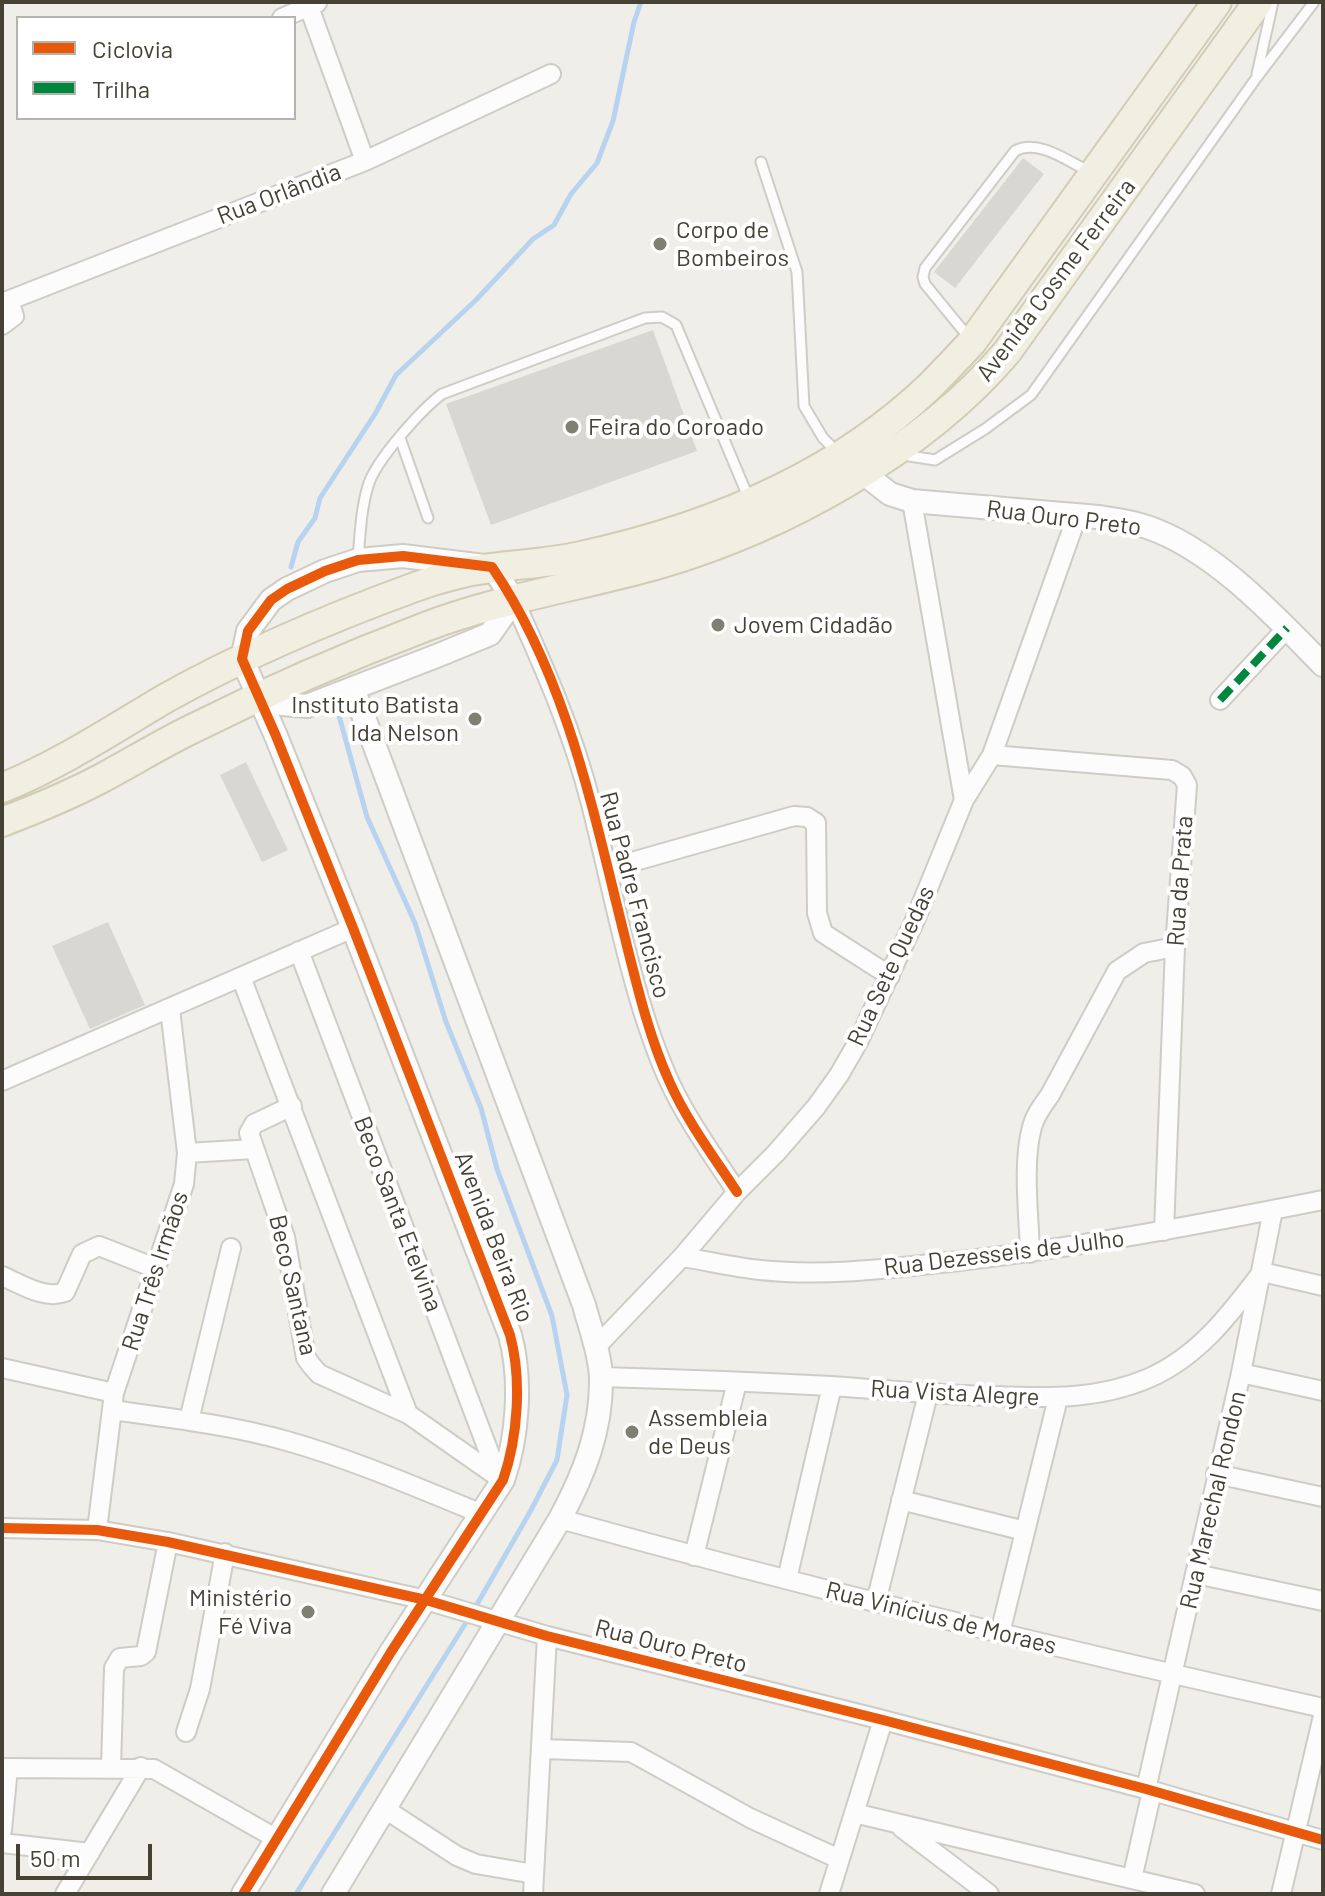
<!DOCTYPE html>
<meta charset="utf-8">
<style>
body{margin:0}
#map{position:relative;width:1325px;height:1896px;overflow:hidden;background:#f0eee8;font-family:Barlow,sans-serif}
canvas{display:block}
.frame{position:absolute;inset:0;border:4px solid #454134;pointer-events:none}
.legend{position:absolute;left:16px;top:16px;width:280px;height:104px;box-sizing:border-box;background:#fff;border:2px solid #b5b3ae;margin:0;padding:10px 14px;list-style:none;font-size:24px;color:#454134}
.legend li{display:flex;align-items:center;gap:16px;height:40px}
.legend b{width:40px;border:2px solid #b5b3ae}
.scale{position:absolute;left:16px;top:1844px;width:136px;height:36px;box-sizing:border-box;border:4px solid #454134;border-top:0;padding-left:10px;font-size:24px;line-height:28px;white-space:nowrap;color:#454134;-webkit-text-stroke:6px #fff;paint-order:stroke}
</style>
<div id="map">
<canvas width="1325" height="1896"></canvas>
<div class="frame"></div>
<ul class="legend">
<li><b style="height:10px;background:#e8590c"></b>Ciclovia</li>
<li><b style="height:10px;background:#00873e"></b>Trilha</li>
</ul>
<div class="scale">50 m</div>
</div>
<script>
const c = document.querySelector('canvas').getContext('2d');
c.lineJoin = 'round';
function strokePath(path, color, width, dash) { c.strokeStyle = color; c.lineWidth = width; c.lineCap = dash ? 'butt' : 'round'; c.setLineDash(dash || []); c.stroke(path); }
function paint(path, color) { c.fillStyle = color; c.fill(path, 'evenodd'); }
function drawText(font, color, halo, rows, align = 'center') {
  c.font = font + ' Barlow,sans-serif'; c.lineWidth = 8; c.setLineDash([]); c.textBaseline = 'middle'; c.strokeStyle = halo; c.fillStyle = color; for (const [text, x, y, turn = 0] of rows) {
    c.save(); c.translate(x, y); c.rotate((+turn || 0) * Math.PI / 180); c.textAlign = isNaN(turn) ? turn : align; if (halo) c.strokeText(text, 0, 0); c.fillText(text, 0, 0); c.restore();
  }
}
const stream = new Path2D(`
 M291,567l7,-25 17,-24 5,-20 55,-84 21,-39 80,-75 57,-61 21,-14 17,-31 26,-31 16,-42 21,-99 7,-20
 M296,1894l176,-281 58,-101 27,-52 10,-65 -15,-79 -55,-147 -16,-61 -35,-86 -31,-99 -48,-106 -29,-105`);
const building = new Path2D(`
 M1023,158l21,16 -89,114 -21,-16z
 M653,330l44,121 -206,74 -45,-121z
 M246,762l42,88 -26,12 -42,-87z
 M108,922l37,83 -55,24 -38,-83z`);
const service = new Path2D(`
 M1257,74l16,-72
 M761,162l36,110 7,134 19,32 14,14
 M970,339l-45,-55 -2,-7 2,-9 90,-117c23,-13 54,11 75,21
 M400,438l28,80
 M903,455l32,5 50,-31 46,-34 226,-318 57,-75
 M358,560c2,-25 3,-51 10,-74 7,-25 53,-76 74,-92l203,-76 17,-1 14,8 73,174`);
const minor = new Path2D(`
 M309,7l56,154
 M282,18l35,-15
 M2,303l363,-142 186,-87
 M2,325l12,-9 -5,-16
 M514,600c30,67 59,132 77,204 23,89 41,196 79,279 18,38 44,74 67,109
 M1220,700l67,-72
 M992,755l85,-239
 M964,800l28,-45 180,15 10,6 5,9 -12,162 -11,284
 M607,869l187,-53 13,1 9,6 1,90 6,20 67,43
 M299,951l199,525
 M241,977l167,437
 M2,1081l351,-153
 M292,1106l-38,18 -5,9 36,104 21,121 6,8 7,8 89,40 90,63
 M187,1153l67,-4
 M1030,1253c-1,-38 -8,-89 2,-126 3,-12 11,-22 18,-32l67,-124 27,-18 31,-6
 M682,1257c26,4 51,10 78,13 66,7 133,-2 199,-9 122,-14 243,-37 364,-61
 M2,1276c19,8 43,24 63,16l17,-38 17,-8 56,22
 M596,1347l86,-90 55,-65 39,-39 40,-46 23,-32 19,-33 57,-122 49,-120 -52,-299
 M2,1368l112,25
 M1241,1373l82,18
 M601,1377c77,2 153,5 230,9 55,4 109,9 163,10 54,2 104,4 155,-18 50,-22 81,-64 113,-106l61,14
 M112,1410c59,8 118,15 175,31 67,19 131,47 195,73
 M189,1420l42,-172
 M1216,1474l107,23
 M901,1500l124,31
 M560,1519c253,70 507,132 763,189
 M2,1528l95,2 71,12 258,58 121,36 336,84 263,69 177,51
 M97,1530l17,-137 70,-209 3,-31 -17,-144
 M694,1556l43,-174
 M1196,1574l127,27
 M787,1579l45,-193
 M876,1602l52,-208
 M1000,1633l58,-235
 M186,1732l14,-43 25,-136
 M543,1749l88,3 119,66 89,41
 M2,1768l152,1 123,70
 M111,1768l3,-100 6,-10 21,-2 5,-4 22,-110
 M1146,1789l95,-416 32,-163
 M385,1809l72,47 19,8 58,10
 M854,1813l341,81
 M902,1828l87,66
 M2,1830l6,-62
 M2,1843l88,10
 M1132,1879l20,-88
 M65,1894l76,-127
 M533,1894l14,-258
 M829,1894l54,-174
 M1281,1894l42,-178`);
const tertiary = new Path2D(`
 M862,472l28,22 22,7c46,4 92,8 139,12 32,3 66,4 96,14 66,22 128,89 176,138
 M243,1894l148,-242 112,-172c15,-43 19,-101 7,-145l-157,-407 -77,-192 -34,-77 6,-28 23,-31 16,-11 38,-18 33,-11 45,-4 89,11 22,33 -24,34 -51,21 -132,51 -25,-2 -22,-8
 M333,1894l227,-375c24,-45 42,-89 41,-142 -1,-24 -11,-49 -17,-72l-231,-617`);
const primary = new Path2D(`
 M2,788c59,-24 110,-58 164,-90 79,-44 164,-80 249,-111 25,-9 50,-16 76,-19 30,-4 60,-5 90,-12 127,-28 254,-79 349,-170 14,-14 28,-29 42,-44l245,-340
 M2,822c34,-13 68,-27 100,-44 30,-16 59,-34 90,-49 76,-38 154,-72 233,-102 76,-29 157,-41 234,-63 124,-36 264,-113 348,-212l251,-350`);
const quiet = new Path2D(`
 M1220,700l67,-72`);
const cycleway = new Path2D(`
 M2,1528l95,2 71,12 258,58 121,36 336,84 263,69 177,51
 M243,1894l148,-242 112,-172c15,-43 19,-101 7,-145l-157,-407 -77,-192 -34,-77 6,-28 23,-31 16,-11 38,-18 33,-11 45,-4 89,11c75,110 101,244 133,371 12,48 24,99 45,145 17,38 44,74 67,109`);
const markers = [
 [660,244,8,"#817e73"],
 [572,427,8,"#817e73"],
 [718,625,8,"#817e73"],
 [475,719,8,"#817e73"],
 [632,1432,8,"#817e73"],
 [308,1612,8,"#817e73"]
];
const streetNames = [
 ["Rua Orlândia",279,194,-21],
 ["Avenida Cosme Ferreira",1056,280,-53],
 ["Rua Ouro Preto",1064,518,7],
 ["Rua da Prata",1180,881,-86],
 ["Rua Padre Francisco",635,895,75],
 ["Rua Sete Quedas",891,966,-65],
 ["Beco Santa Etelvina",398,1214,69],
 ["Avenida Beira Rio",494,1237,69],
 ["Rua Dezesseis de Julho",1004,1253,-7],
 ["Rua Três Irmãos",155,1271,-72],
 ["Beco Santana",293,1285,77],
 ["Rua Vista Alegre",955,1393,3],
 ["Rua Marechal Rondon",1213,1500,-77],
 ["Rua Vinícius de Moraes",941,1618,14],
 ["Rua Ouro Preto",671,1646,14]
];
const poiNames = [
 ["Corpo de",676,230],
 ["Bombeiros",676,258],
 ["Feira do Coroado",588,427],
 ["Jovem Cidadão",734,625],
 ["Instituto Batista",459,705,"right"],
 ["Ida Nelson",459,733,"right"],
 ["Assembleia",648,1418],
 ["de Deus",648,1446],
 ["Ministério",292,1598,"right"],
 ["Fé Viva",292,1626,"right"]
];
strokePath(stream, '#b7d3ef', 5);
paint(building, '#d9d7d1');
strokePath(service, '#ceccc6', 13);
strokePath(minor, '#ceccc6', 22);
strokePath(tertiary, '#ceccc6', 26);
strokePath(primary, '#d2ccb5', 32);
strokePath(service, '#fdfcfc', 9);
strokePath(minor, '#fdfcfc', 18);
strokePath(tertiary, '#fdfcfc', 22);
strokePath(primary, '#f1eee2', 28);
strokePath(quiet, '#00873e', 8, [16, 8]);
strokePath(cycleway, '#e8590c', 10);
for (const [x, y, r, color] of markers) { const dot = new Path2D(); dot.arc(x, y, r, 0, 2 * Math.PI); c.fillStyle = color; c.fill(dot); strokePath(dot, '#fff', 3); }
drawText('24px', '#454134', '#fff', streetNames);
drawText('24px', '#454134', '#fff', poiNames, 'left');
</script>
